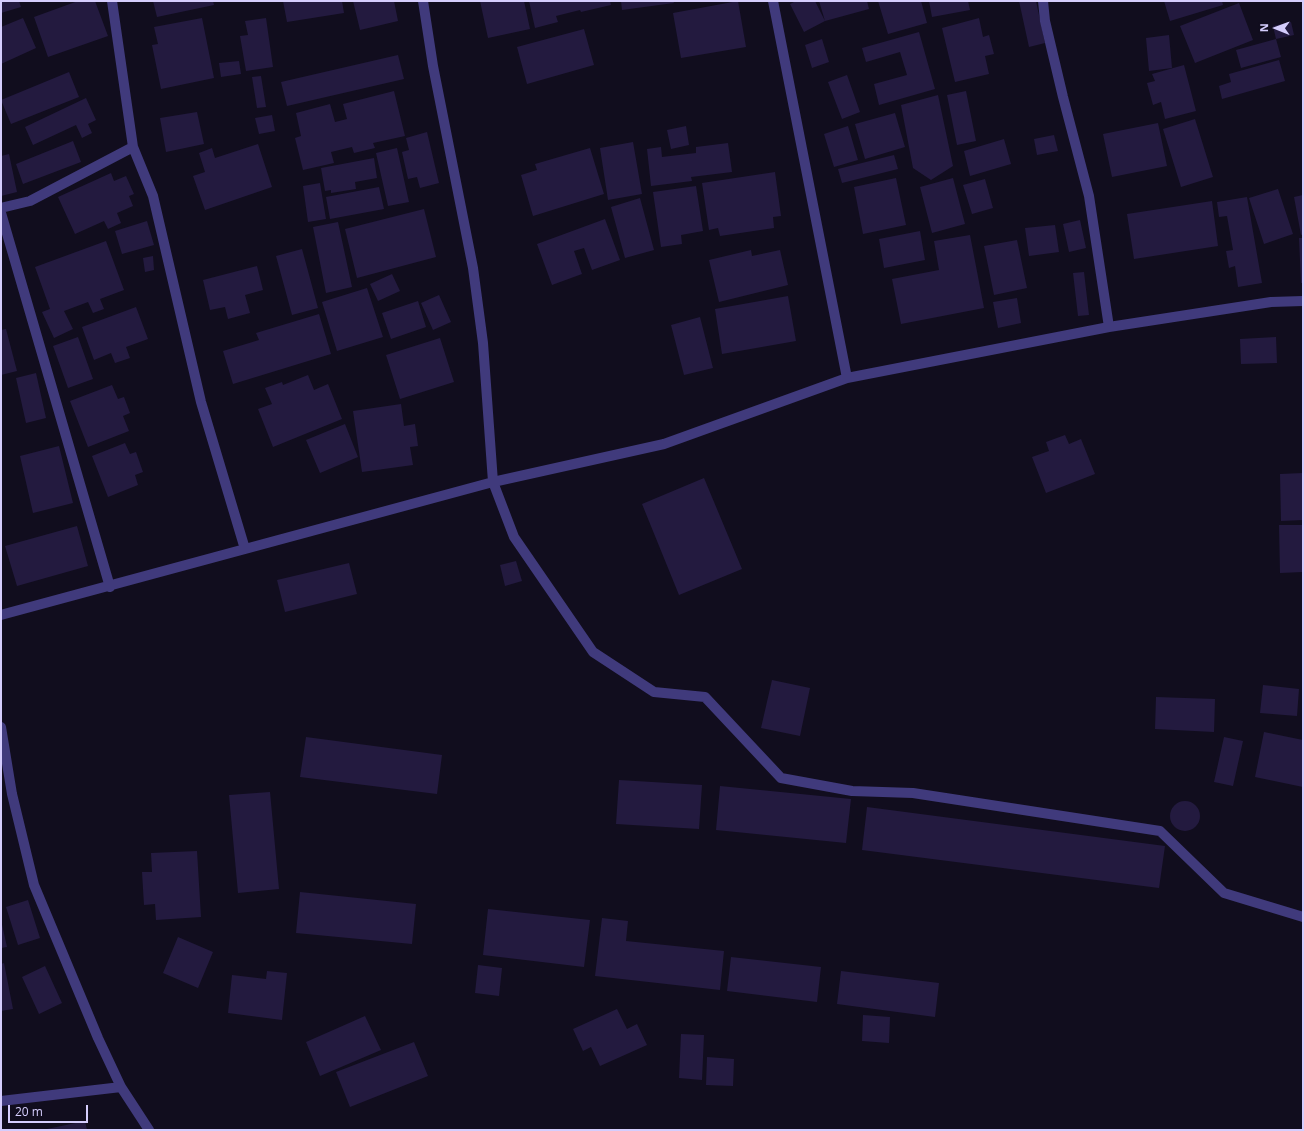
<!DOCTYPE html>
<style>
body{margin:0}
#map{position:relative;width:1304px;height:1131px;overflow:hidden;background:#110d1e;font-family:"Open Sans",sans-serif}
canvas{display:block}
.frame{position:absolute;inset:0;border:2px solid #d5cdfd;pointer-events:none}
.north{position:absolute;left:1256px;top:8px;width:40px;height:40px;-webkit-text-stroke:3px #110d1e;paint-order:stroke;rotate:271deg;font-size:11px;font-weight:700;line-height:16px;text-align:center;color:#d5cdfd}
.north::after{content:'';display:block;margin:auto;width:14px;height:18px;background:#d5cdfd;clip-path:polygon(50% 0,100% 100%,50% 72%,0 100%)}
.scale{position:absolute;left:8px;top:1105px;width:80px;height:18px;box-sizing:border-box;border:2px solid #d5cdfd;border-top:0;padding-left:5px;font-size:12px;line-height:14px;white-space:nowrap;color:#d5cdfd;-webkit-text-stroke:3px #110d1e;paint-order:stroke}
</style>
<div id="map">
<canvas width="1304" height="1131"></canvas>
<div class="frame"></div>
<div class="north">N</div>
<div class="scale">20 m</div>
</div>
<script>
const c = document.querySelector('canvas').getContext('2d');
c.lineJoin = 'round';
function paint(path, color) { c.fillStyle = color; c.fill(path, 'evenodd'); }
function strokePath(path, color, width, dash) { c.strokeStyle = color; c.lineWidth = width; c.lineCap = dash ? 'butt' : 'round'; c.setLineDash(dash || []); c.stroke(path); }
const building = new Path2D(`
 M1,1h18l2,6 -20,6z
 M78,1h17l13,35 -60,21 -14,-40z
 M153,1h60l1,4 -57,12z
 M283,1h59l2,12 -57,9z
 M353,1h41l4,20 -38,9z
 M480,1h44l6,28 -42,9z
 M529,1h81l1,4 -30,7 -1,-2 -24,6 2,6 -23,6z
 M621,1h52l1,2 -52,7z
 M738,1l8,46 -65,11 -8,-45z
 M796,1h19l10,20 -6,-20h48l2,8 -44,12 -21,11 -14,-28z
 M878,1h43l6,22 -39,11z
 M929,1h39l2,9 -38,7z
 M1019,1h17l9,42 -16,4z
 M1164,1h58l1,4 -53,16z
 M1239,3l14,37 -58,23 -15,-37z
 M23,18l13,30 -35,16v-37z
 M202,18l12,60 -53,11 -9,-44 6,-1 -4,-17z
 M266,18l7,49 -27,4 -6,-35 8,-1 -3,-14z
 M979,18l4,19 6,-2 5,19 -9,2 4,18 -34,8 -13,-54z
 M1291,22l3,13 -18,4 -3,-13z
 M584,29l10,36 -67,19 -10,-37z
 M919,32l16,57 -56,16 -5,-21 33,-9 -7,-23 -34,10 -4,-14z
 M1169,35l3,33 -23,3 -3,-33z
 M822,39l7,23 -17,6 -7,-23z
 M1276,39l5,18 -40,11 -5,-18z
 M398,55l6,24 -117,27 -6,-24z
 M1279,60l6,21 -63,18 -3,-13 12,-4 -2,-8z
 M239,61l2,13 -20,3 -2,-14z
 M1184,65l12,46 -31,8 -4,-17 -8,3 -6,-22 8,-2 -3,-7z
 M69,72l10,25 -68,27 -10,-24z
 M847,75l13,37 -18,7 -14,-37z
 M261,76l5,31 -9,1 -5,-31z
 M394,91l11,45 -32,7 2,5 -21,5 -2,-6 -21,5 3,11 -31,7 -8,-32 6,-2 -5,-23 34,-9 5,18 12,-3 -4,-15z
 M966,91l10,50 -19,4 -10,-50z
 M938,95l15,71 -22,14 -18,-12 -12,-63z
 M86,98l10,22 -8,4 4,9 -10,5 -6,-13 -43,20 -8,-18z
 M197,112l7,32 -38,8 -6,-34z
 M895,113l10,34 -40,12 -10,-35z
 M272,115l3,16 -16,3 -4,-16z
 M1195,119l18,58 -32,10 -18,-58z
 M1158,123l9,43 -55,11 -9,-43z
 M686,126l3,19 -18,4 -4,-19z
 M848,126l10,34 -24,7 -10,-33z
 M427,132l12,51 -19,5 -3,-11 -9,2 -6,-27 7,-2 -3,-12z
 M1054,135l4,16 -21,4 -3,-16z
 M1004,139l7,25 -41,12 -6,-25z
 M73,141l8,21 -58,22 -7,-20z
 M633,142l9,52 -34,6 -8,-52z
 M728,143l4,29 -41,5 1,4 -41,5 -4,-37 14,-2 1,10 34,-4v-6z
 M258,144l14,43 -67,23 -12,-34 12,-4 -6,-19 13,-5 3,10z
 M397,148l12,54 -21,4 -12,-53z
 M590,148l14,46 -71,22 -12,-41 16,-5 -2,-6z
 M9,154l8,38 -16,4v-40z
 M894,155l4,14 -56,14 -4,-14z
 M374,158l3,20 -22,4 1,7 -25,4v-3l-6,1 -4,-23z
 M775,172l6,44 -8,1 1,11 -54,8 -2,-8 -9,2 -7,-47z
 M111,173l3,8 12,-5 8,18 -5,2 4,10 -16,7 4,10 -13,6 -4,-8 -29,13 -17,-37z
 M896,178l10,47 -43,9 -9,-47z
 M953,178l12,46 -33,9 -12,-46z
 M985,179l8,29 -21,6 -9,-29z
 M320,183l6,36 -18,3 -5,-36z
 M696,186l7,45 -22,4 1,9 -21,3 -8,-55z
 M379,187l5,22 -54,10 -4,-22z
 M1278,189l15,45 -29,10 -15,-46z
 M1303,195v39l-2,1 -7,-38z
 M1247,197l15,86 -24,4 -3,-21 -6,2 -3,-17 7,-1 -6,-34 -8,1 -2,-15z
 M640,198l14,52 -29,8 -14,-51z
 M1212,201l6,45 -84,13 -7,-45z
 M424,209l12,48 -79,21 -12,-49z
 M605,219l15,41 -28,10 -8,-22 -10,3 8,23 -30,11 -15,-41z
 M1080,220l6,28 -17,4 -6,-28z
 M147,221l7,24 -32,9 -7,-23z
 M338,222l14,65 -26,6 -13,-66z
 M1055,225l4,27 -30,4 -4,-28z
 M920,231l5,29 -41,8 -5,-29z
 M970,235l14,73 -83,16 -9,-45 47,-9 -5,-29z
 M1299,238h4v45h-2z
 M1017,240l10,48 -33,7 -10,-49z
 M106,241l18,49 -24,9 4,10 -11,4 -5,-11 -24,9 9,18 -19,9 -12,-26 8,-3 -15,-42z
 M302,249l16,59 -26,7 -16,-59z
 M751,250l1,6 28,-6 8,35 -69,17 -10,-42z
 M153,256l1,14 -9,2 -2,-14z
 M257,266l6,24 -18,5 5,18 -22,6 -3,-12 -15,3 -7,-30z
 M1084,272l5,43 -11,1 -5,-43z
 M392,274l8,17 -22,10 -8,-17z
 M367,288l16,49 -46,14 -15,-49z
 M439,295l12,27 -18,8 -12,-27z
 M788,296l8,45 -74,13 -7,-45z
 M1017,298l4,25 -23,5 -5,-26z
 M418,301l8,26 -35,12 -9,-26z
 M136,307l12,32 -22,8 4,11 -15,5 -4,-10 -17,7 -12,-33z
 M319,314l12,40 -98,30 -10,-33 36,-11 -3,-7z
 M700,317l13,51 -29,7 -13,-50z
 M6,329l11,42 -16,4v-45z
 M78,337l15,42 -25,9 -15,-42z
 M1276,337l1,26 -36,1 -1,-25z
 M440,338l14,44 -54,17 -14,-44z
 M36,373l10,45 -20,5 -10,-45z
 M308,375l6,15 14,-6 14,35 -69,28 -15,-38 14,-5 -7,-16 17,-6 1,3z
 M112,385l6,14 6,-2 6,16 -7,3 6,15 -41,16 -18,-46z
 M401,404l3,22 11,-2 3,22 -8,1 3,18 -51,7 -9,-61z
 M345,424l13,33 -38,16 -14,-33z
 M1065,435l4,9 12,-5 14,35 -49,19 -14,-36 17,-6 -3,-9z
 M125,443l5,11 6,-2 7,20 -8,3 3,10 -30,12 -16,-41z
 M59,446l14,57 -40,10 -13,-57z
 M1303,473v47l-22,1 -1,-47z
 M704,478l38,91 -63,26 -37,-91z
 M1279,525h24v47l-23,1z
 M77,526l11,40 -71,20 -12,-40z
 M516,561l6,20 -17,5 -5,-21z
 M349,563l8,31 -72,18 -8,-32z
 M772,680l38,8 -10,48 -39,-8z
 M1263,685l36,4 -2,27 -37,-3z
 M1156,697l59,2 -1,33 -59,-3z
 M1264,732l39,8v47l-48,-10z
 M306,737l136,18 -5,39 -137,-17z
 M1224,737l19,4 -10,45 -19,-4z
 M619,780l83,5 -3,44 -83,-5z
 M720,786l131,13 -5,44 -130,-13z
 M270,792l9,97 -41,4 -9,-98z
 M1170 816a15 15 0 1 1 30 0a15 15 0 1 1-30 0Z
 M867,807l298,39 -6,42 -297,-38z
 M197,851l4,66 -45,3 -1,-16 -11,1 -2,-33h10l-1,-19z
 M300,892l116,12 -4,40 -116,-11z
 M28,900l12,38 -22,7 -12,-38z
 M488,909l102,11 -6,47 -101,-12z
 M602,918l26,3 -2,20 98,10 -4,39 -125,-14z
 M1,920l6,27 -6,1z
 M178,937l35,15 -15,36 -35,-15z
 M731,957l90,10 -4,35 -90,-11z
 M4,963l9,46 -12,2v-47z
 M478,965l24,3 -3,28 -24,-3z
 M45,966l17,37 -23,11 -17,-37z
 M267,971l20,2 -5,47 -54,-7 4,-38 34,4z
 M841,971l98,12 -4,34 -98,-13z
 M617,1009l10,20 10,-5 10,21 -47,21 -9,-19 -8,4 -10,-22z
 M863,1015l27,2 -1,26 -27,-2z
 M365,1016l16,34 -61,26 -14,-34z
 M681,1034l23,1 -2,45 -23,-2z
 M414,1042l14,34 -78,31 -14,-35z
 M707,1057l27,2 -1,27 -27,-1z
 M85,1121l2,9h-40v-1z`);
const minor = new Path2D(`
 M112,1l21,146 20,49 48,206 44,147
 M423,1l10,65 40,202 10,75 10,139 21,55 79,115 61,40 51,5 76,81 71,13 61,2 247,38 64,62 79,24
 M773,1l74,377
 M1043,1l2,20 18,76 26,99 20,131
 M1,208l29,-7 103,-54
 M1,213l109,374
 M1,615l492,-133 171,-38 183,-66 262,-51 162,-25 32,-1
 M1,727l11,67 22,91 64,153 23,49 28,43
 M1,1101l120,-14`);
paint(building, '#231a3f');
strokePath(minor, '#403a7c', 10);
</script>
